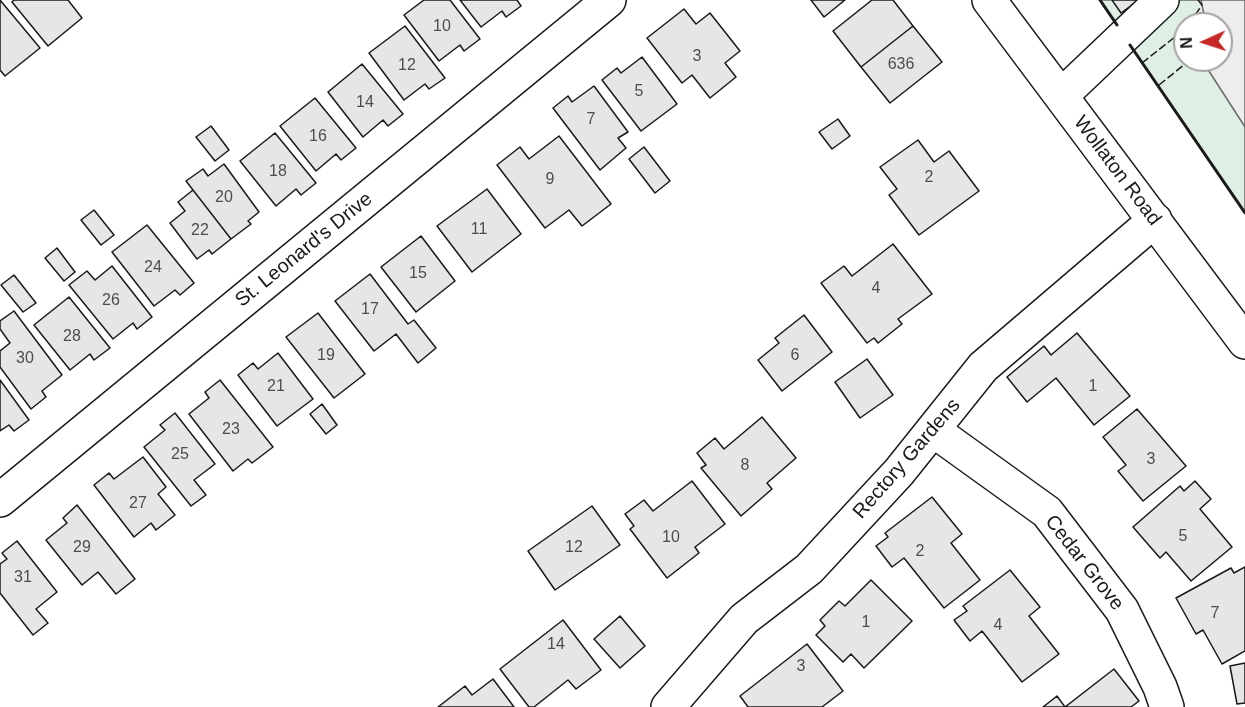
<!DOCTYPE html>
<style>
body{margin:0}
#map{position:relative;width:1245px;height:707px;overflow:hidden;background:#fff;font-family:Arial,sans-serif}
canvas{display:block}
.north{position:absolute;left:1173px;top:12px;width:60px;height:60px;box-sizing:border-box;background:#fff;border:2px solid #a3a3a3;border-radius:50%;rotate:267deg;font-size:16px;font-weight:700;line-height:24px;text-align:center;color:#1a1a1a}
.north::after{content:'';display:block;margin:auto;width:21px;height:27px;background:#c62828;clip-path:polygon(50% 0,100% 100%,50% 72%,0 100%)}
</style>
<div id="map">
<canvas width="1245" height="707"></canvas>
<div class="north">N</div>
</div>
<script>
const c = document.querySelector('canvas').getContext('2d');
c.lineJoin = 'round';
function paint(path, color) { c.fillStyle = color; c.fill(path, 'evenodd'); }
function strokePath(path, color, width, dash) { c.strokeStyle = color; c.lineWidth = width; c.lineCap = dash ? 'butt' : 'round'; c.setLineDash(dash || []); c.stroke(path); }
function drawText(font, color, halo, rows, align = 'center') {
  c.font = font + ' Arial,sans-serif'; c.lineWidth = 4.5; c.setLineDash([]); c.textBaseline = 'middle'; c.strokeStyle = halo; c.fillStyle = color; for (const [text, x, y, turn = 0] of rows) {
    c.save(); c.translate(x, y); c.rotate((+turn || 0) * Math.PI / 180); c.textAlign = isNaN(turn) ? turn : align; if (halo) c.strokeText(text, 0, 0); c.fillText(text, 0, 0); c.restore();
  }
}
const green = new Path2D(`
 M1100,0h145v213c-48,-71 -97,-141 -145,-213zM1185,24h36v36h-36z`);
const parking = new Path2D(`
 M1201,0h44v127l-38,-59v-8h14v-36h-15z`);
const building = new Path2D(`
 M0,0l40,48 -35,28 -5,-6z
 M14,0h54l14,18 -34,28 -36,-44z
 M424,0h26l30,39 -16,12 -4,-6 -21,16 -35,-46z
 M460,0h57l4,6 -15,11 -4,-6 -21,16z
 M811,0h34l-21,17z
 M872,0h21l20,26 -52,41 -28,-36z
 M1112,0h27l-18,13z
 M684,9l12,15 14,-11 30,38 -15,12 11,14 -26,21 -18,-23 -10,8 -35,-45z
 M405,26l40,52 -16,11 -4,-5 -21,16 -35,-47z
 M913,26l29,36 -52,41 -29,-36z
 M642,57l35,47 -36,27 -39,-51 15,-12 4,5z
 M362,64l41,50 -15,12 -5,-6 -20,17 -35,-45z
 M594,86l34,46 -10,6 8,10 -26,22 -47,-62 15,-12 4,6z
 M315,98l41,50 -15,12 -5,-6 -20,17 -36,-45z
 M838,119l12,17 -18,13 -13,-17z
 M211,126l18,24 -14,11 -19,-24z
 M275,133l41,50 -15,12 -5,-6 -20,17 -36,-45z
 M559,136l52,68 -29,22 -13,-16 -24,18 -48,-63 23,-18 9,12z
 M918,140l16,22 15,-11 30,40 -60,44 -30,-40 8,-6 -17,-22z
 M644,147l26,34 -15,12 -26,-34z
 M224,164l35,48 -11,9 3,3 -20,15 -45,-58 17,-12 5,7z
 M487,189l34,45 -49,38 -35,-46z
 M193,190l38,49 -19,15 -3,-4 -12,9 -27,-36 15,-12 -7,-9z
 M94,210l20,25 -13,10 -20,-25z
 M147,225l47,58 -14,12 -5,-5 -21,16 -42,-54z
 M421,236l34,45 -39,31 -35,-45z
 M893,244l39,50 -34,25 4,5 -24,19 -4,-5 -7,5 -46,-60 23,-17 8,10z
 M57,248l18,24 -11,9 -19,-23z
 M112,266l40,51 -15,12 -4,-6 -20,16 -44,-54 18,-14 8,9z
 M370,274l38,50 6,-4 22,28 -18,15 -22,-29 -22,17 -39,-50z
 M14,275l22,28 -13,9 -22,-27z
 M69,297l41,51 -16,12 -4,-6 -20,16 -36,-45z
 M14,311l48,64 -20,16 4,6 -15,12 -31,-42v-16l10,-8 -10,-14v-8z
 M318,313l47,61 -31,24 -48,-61z
 M804,315l28,37 -50,39 -24,-31 21,-17 -4,-5z
 M1077,333l53,63 -36,29 -38,-47 -29,24 -20,-25 37,-31 7,9z
 M278,353l35,46 -36,27 -39,-51 15,-12 5,6z
 M867,359l26,36 -33,23 -25,-36z
 M0,380l29,40 -15,11 -5,-6 -9,6z
 M220,380l53,67 -21,16 -4,-4 -15,12 -44,-57 20,-16 -4,-6z
 M322,404l15,21 -11,9 -16,-20z
 M1137,409l49,57 -43,35 -25,-30 8,-6 -23,-28z
 M175,413l40,51 -21,16 12,15 -15,11 -47,-59 21,-17 -5,-5z
 M762,417l34,41 -29,25 5,6 -31,27 -40,-48 5,-3 -9,-12 18,-15 9,11z
 M143,457l23,30 -8,7 17,21 -19,15 -5,-7 -17,14 -40,-52 15,-12 5,6z
 M692,481l33,43 -30,23 4,6 -32,25 -37,-49 4,-3 -9,-12 19,-14 9,11z
 M1195,481l16,18 -11,10 32,38 -41,34 -25,-29 -6,6 -27,-31 47,-41 4,5z
 M932,497l30,37 -11,9 29,37 -36,28 -40,-50 -12,9 -16,-21 12,-9 -3,-4z
 M77,505l58,74 -19,15 -18,-22 -16,13 -36,-45 21,-17 -4,-5z
 M592,506l28,39 -65,45 -27,-39z
 M17,541l40,51 -21,17 12,14 -15,12 -33,-42v-29l7,-5 -5,-6z
 M1245,567v84l-23,13 -19,-34 -7,4 -20,-36 55,-30 3,5z
 M1010,570l30,37 -11,9 30,38 -37,28 -40,-51 -12,10 -16,-21 13,-9 -4,-5z
 M871,580l41,41 -48,47 -13,-14 -8,8 -27,-27 9,-9 -5,-6 19,-19 6,5z
 M620,616l25,30 -25,22 -26,-29z
 M563,620l38,50 -25,19 -8,-9 -34,27h-5l-29,-38z
 M807,644l36,47 -21,16h-74l-8,-11z
 M1245,663v40l-8,1 -7,-38z
 M1114,669l25,32 -8,6h-88l14,-11 8,11z
 M493,679l21,28h-76l27,-21 7,9z`);
const minor = new Path2D(`
 M989,0l256,342
 M1061,96l101,-96
 M933,430l114,82 75,98 38,77 7,20
 M0,500l609,-500
 M668,707l76,-88 65,-50 90,-97 84,-105 172,-147`);
const fence = new Path2D(`
 M1189,24l13,-19 -4,-5
 M1142,63l43,-34
 M1159,85l31,-25`);
const wall = new Path2D(`
 M1100,0l17,25
 M1130,45l115,168`);
const numberNames = [
 ["10",442,27],
 ["3",697,57],
 ["636",901,65],
 ["12",407,66],
 ["5",639,92],
 ["14",365,103],
 ["7",591,120],
 ["16",318,137],
 ["18",278,172],
 ["2",929,178],
 ["9",550,180],
 ["20",224,198],
 ["11",479,230],
 ["22",200,231],
 ["24",153,268],
 ["15",418,274],
 ["4",876,289],
 ["26",111,301],
 ["17",370,310],
 ["28",72,337],
 ["19",326,356],
 ["6",795,356],
 ["30",25,359],
 ["21",276,387],
 ["1",1093,387],
 ["23",231,430],
 ["25",180,455],
 ["3",1151,460],
 ["8",745,466],
 ["27",138,504],
 ["5",1183,537],
 ["10",671,538],
 ["29",82,548],
 ["12",574,548],
 ["2",920,552],
 ["31",23,578],
 ["7",1215,614],
 ["1",866,623],
 ["4",998,626],
 ["14",556,645],
 ["3",801,667]
];
const streetNames = [
 ["Wollaton Road",1117,171,53],
 ["St. Leonard's Drive",304,250,-39],
 ["Rectory Gardens",907,459,-49],
 ["Cedar Grove",1084,563,52]
];
paint(green, '#e0efe3');
strokePath(green, '#6a6a6a', 1.5);
paint(parking, '#ededed');
strokePath(parking, '#6a6a6a', 1.5);
paint(building, '#e6e6e6');
strokePath(building, '#1a1a1a', 1.5);
strokePath(minor, '#1a1a1a', 36);
strokePath(minor, '#fff', 33);
strokePath(fence, '#1a1a1a', 1.5, [8, 3]);
strokePath(wall, '#1a1a1a', 3);
drawText('16px', '#4d4d4d', null, numberNames);
drawText('20px', '#1a1a1a', '#fff', streetNames);
</script>
